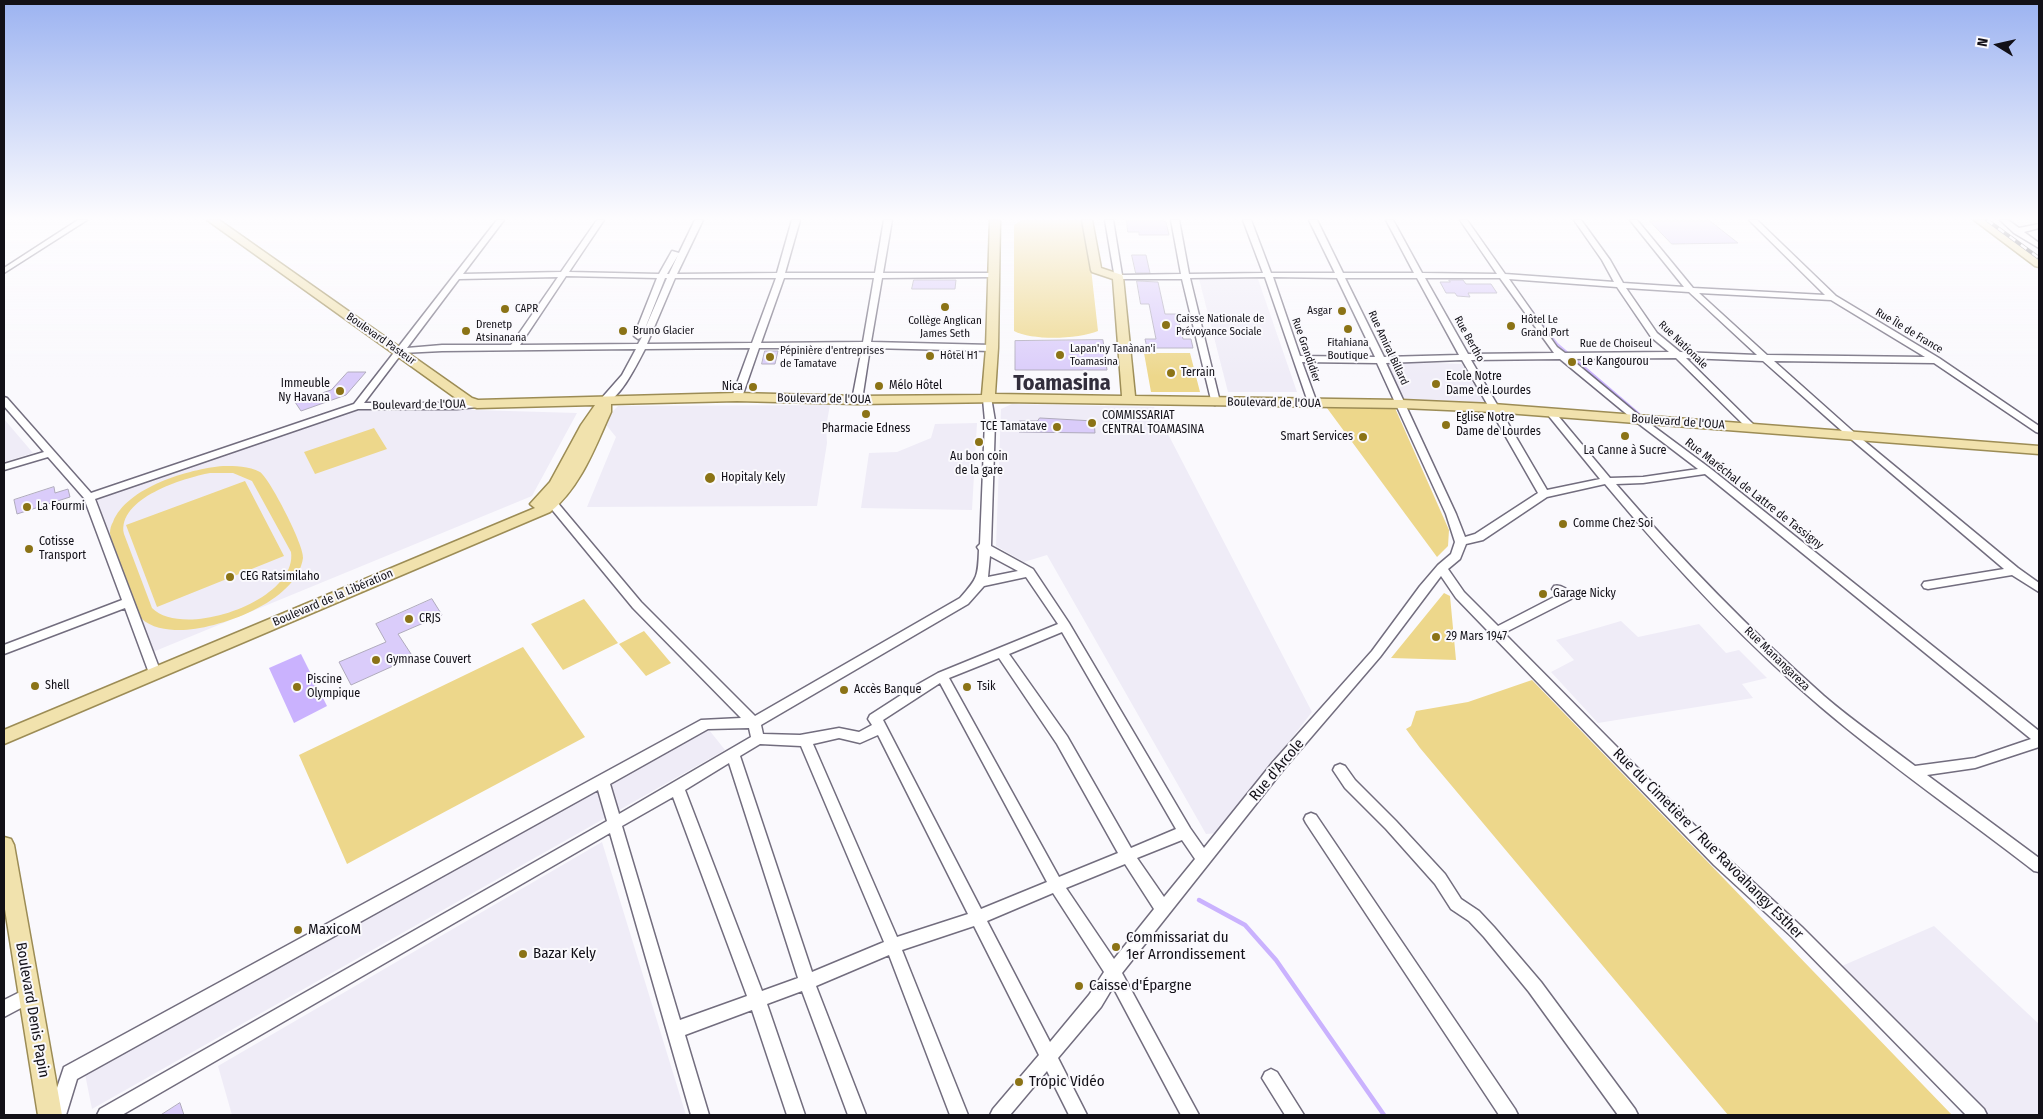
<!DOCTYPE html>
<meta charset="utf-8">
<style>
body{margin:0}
#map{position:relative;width:2043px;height:1119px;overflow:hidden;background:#faf9fd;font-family:"Fira Sans Condensed",sans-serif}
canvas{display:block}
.frame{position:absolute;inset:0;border:5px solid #121017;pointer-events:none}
.north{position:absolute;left:1973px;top:20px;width:50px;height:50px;-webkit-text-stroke:4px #faf9fd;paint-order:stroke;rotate:280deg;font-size:14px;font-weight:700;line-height:20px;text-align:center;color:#121017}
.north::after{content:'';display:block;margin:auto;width:18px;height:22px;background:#121017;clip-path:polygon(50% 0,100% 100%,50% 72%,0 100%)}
</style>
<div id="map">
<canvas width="2043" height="1119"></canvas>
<div class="frame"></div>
<div class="north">N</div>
</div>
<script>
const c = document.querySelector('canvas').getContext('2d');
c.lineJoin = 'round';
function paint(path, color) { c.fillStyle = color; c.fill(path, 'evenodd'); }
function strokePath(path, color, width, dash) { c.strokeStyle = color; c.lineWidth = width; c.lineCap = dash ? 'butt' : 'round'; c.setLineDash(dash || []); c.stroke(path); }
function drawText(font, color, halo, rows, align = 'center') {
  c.font = font + ' "Fira Sans Condensed",sans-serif'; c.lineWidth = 4; c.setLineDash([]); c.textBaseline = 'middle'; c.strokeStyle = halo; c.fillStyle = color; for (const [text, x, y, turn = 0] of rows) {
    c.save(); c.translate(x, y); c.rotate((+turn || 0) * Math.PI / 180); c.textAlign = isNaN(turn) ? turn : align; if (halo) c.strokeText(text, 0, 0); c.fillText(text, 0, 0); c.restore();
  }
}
const built = new Path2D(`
 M1199,279h59l39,113h-69z
 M1384,361l78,3 27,47 -81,-6z
 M1012,404l142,3 158,305 -94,121 -12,1 -159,-279 -23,7 -28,-16 5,-137z
 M830,405l-4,22 1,16 -10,63 -230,1 29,-70 -13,-16 15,-15z
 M407,408l170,5 -45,83 -384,158 -51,-155 255,-89z
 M4,419l29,34 -29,9z
 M977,423l-5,87 -111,-2 8,-55 28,-1 34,-14 4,-14z
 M1621,621l17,16 61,-13 27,29 13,-3 28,28 -25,6 11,14 -155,25 -47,-51 23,-12 -18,-20z
 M706,726l19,24 -633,359 -8,-40z
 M602,842l84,273h-454l-14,-49z
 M1934,926l105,98v91h-59l-145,-146z`);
const green = new Path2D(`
 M1021,220h58l7,4 12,107c-19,8 -65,10 -84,0v-106z
 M1144,353h46l10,39h-49z
 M1324,404l71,4 54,122 -1,16 -11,11z
 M374,428l13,21 -72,25 -11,-22z
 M223,466c12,0 26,0 37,6 10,7 45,75 43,86 -6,44 -86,72 -123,72 -14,0 -29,-2 -39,-12 -6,-6 -30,-75 -31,-85 0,-4 1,-8 3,-11 14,-35 76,-53 110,-56zM210,473h23l19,8 39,71c7,48 -107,88 -139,56l-28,-74c-7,-36 60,-56 86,-61z
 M245,481l39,75 -127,51 -31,-82z
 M1444,593l6,3 6,64 -65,-2z
 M584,599l34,44 -55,27 -32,-46z
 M644,631l27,32 -25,13 -27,-32z
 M523,647l62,90 -238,127 -48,-109z
 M1532,680l420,435h-224l-308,-367 -14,-19 5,-3 5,-15 52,-9z`);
const water = new Path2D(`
 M301,654l26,52 -33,17 -25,-55z`);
const streamFar1 = new Path2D(`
 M1528,306l29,38 82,70`);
const stream = new Path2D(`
 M1199,900l46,25 31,35 108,155`);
const building = new Path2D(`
 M1127,220h34l5,2 3,13h-30v-3h-11z
 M1650,221h60l28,22 -66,1z
 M1132,255h14l4,18h-14z
 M914,280h42l-1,9h-43z
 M1449,280h14l3,4h25l6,9h-29l2,4 -13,-1 -2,-3h-9l-6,-11h10z
 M1137,281l21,1 7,32h12l6,25h8l2,9h-46l-2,-9h11l-7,-35h-8z
 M1103,340l4,30h-92v-29z
 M765,351h13l-3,13h-13z
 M348,372h18l-20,23 -45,16 -6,-9 36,-12z
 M1040,418l54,3 1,12 -76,-1v-11h18z
 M54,487l1,6 13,-4 2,8 -53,17 -3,-14z
 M432,599l10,16 -44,19 15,23 -62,28 -12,-23 47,-20 -10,-18z
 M180,1103l4,12h-23z`);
const minor = new Path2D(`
 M78,220h9l-83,53v-5z
 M497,220h7l-41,54 98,-2 36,-52h7l-35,52 90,2 13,-23 7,2 16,-33h8l-26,54 100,-1 15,-53h8l-15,53h90l9,-53h8l-9,53h110l4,2 -4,2 -111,1 -11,64 121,3 4,3 -4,3 -122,-3 -8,52 -5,3 -5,-3 10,-52h-103l-17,49 -5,3 -5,-3 18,-49 -105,1c-8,15 -24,49 -40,54l-5,-3 22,-25 14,-26 -194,2 -40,2 -38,50h93l20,-2 5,3 -5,3 -20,2h-99l-263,90 66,174 -2,3h-8l-2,-3 -24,-65 -121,46v-9l118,-45 -38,-102 -36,-41 -44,13v-6l40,-12 -40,-46v-9l3,1 84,95 263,-89zM678,255l-9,19h-2zM566,276l91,2 -23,58 4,3 4,-2 -4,7 -118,1zM558,277l-47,68h-69l-35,3 52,-69zM665,278h2l-23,53zM675,278h101l-24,65 -105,1zM784,278h90l-11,64 -102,1z
 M1105,220h8l9,55 59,-1 -10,-54h8l10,54 74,-1 -20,-53h8l20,53h64l-26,-53h8l26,53h71l-28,-53h7l29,53 75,1 -37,-54h7l38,54 109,8 -12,-22 -28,-40h7l29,40 13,23 61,4 -54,-67h7l56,68 132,7 -76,-75h8l79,76 103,62 100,68v7l-3,-1 -102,-69 -160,-2 83,74 161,133 21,15v9l-27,-17 -84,14 -4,-1 -2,-3 2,-3 80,-13 -153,-130 -88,-78 -77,-3 69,68 2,2 -2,2h-6l-73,-72 -105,1 70,58 70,52 328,262v16l-64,21 -48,7 112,83v14l-5,-1c-71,-55 -145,-106 -213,-164 -79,-67 -150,-144 -216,-223l-58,13 -64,43 -17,4 -6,15 -12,10 16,23 34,34 60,-31 -6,-6 2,-3c7,-2 15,4 19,10l-2,3 -67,34 220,222 78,72 182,182 3,6h-21l-174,-178 -78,-72 -258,-267 -15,-22 -61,81 -97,113 -161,203 77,142h-18l-68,-128 -12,20 -43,51 29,57h-18l-22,-44 -37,44h-20l3,-6 46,-54 -65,-129 -72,24 66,165h-18l-61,-160 -73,31 50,129h-18l-46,-124 -35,13 38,111h-18l-35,-105 -67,25 24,80h-18l-81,-282 -488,282h-25l3,-6 507,-288 -9,-31 -521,289 -11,36h-18l16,-48 637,-347 40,-2 -108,-110 -84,-102 -11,-6 1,-2 4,-1 14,5 84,100 114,114 205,-118c18,-20 18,-22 19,-48l-2,-3 3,-3 5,-123 -2,-22 5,-3 3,1 4,24 -4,125 42,23 36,54 121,205 14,20 69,-86 99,-111 48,-65 18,-21 13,-11 4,-12 -9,-28 -69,-151 -75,-1 15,41 -5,3 -3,-1 -44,-128 -75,1 30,124 -5,3 -3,-1 -30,-125h-67zM1273,277l64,1 38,79 -75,-1zM1345,278h72l42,77 -75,2zM1425,278h75l54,75 -86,1zM1509,279l108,8 34,50 18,15 -104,1 -8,-6zM1626,288l63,4 68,63 -77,-3 -23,-19zM1699,293l132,7 94,57 -158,-2zM1560,359l75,62 63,48 -55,8 -33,1 -56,-67 -3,-1 -5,3 2,2 52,64 -53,11 -76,-130zM1462,360l76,133 -63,41 -10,3 -9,-23 -70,-151zM1705,474l326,265 -56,19 -60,8c-30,-23 -62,-45 -91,-70 -74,-66 -143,-137 -208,-212l27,-1zM990,556l28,15 -30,6zM1026,577l32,47 -120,49 -23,13 -45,29 -2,4 4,6 -13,7 -20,-4 -39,7 -37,-1 -2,-9 207,-121 16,-18zM1062,632l114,197 -45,19 -64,-112 -58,-82zM999,658l58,86 61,109 -59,24 -110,-199zM940,683l107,199 -66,27 -98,-189zM749,728l2,9 -132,77 -9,-30 98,-55zM878,735l90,179 -71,23 -84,-193 26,-6 21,5zM760,744l41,2 83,196 -72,30 -72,-216zM729,763l69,215 -36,13 -77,-201zM673,797l74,199 -67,24 -58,-194zM1182,840l13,19 -31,38 -27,-39zM1125,864l29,45 -40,50 -48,-71zM1053,893l51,79 -15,23 -39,47 -63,-121z
 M2000,220h8l11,8 20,-4v4l-15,4 15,11v5l-25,-15z
 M1340,764l5,2 10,14 41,41 49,53 16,25 18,12 15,16 47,55 94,127 3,6h-20l-89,-123 -45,-55 -15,-16 -18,-12 -16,-25 -49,-55 -41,-41 -12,-18 2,-4z
 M1311,813l5,2 199,294 3,6h-19l-193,-292 -2,-4 2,-4z
 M30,987l6,3 2,5 -2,5 -32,17v-17z
 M1271,1069l6,3 27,43h-19l-23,-37 3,-6z`);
const major = new Path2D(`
 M207,220h12l253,178 6,2 259,-7 120,3 125,-1 4,-47 4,-128h10l-2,128 -3,46 127,2 -9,-117 -21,-7 -1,-2 -9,-50h10l9,48 21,7 1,2 12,119 267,4 91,4 546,42v8l-546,-42 -91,-4 -399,-6 -146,2 -120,-3 -126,3v8c-16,35 -30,75 -61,100l-546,232v-14l531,-222 -5,-4 20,-22 31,-57 14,-20 -118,3 -13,-4z
 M1974,220h12l53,39v8l-4,-1z
 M4,837l7,2 3,6 48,270h-24l-34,-212z`);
const rail = new Path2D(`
 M1987,220l52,38`);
const markers = [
 [945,307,5,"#8b7316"],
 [505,309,5,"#8b7316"],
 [1342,311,5,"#8b7316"],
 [1166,325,5,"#8b7316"],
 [1511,326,5,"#8b7316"],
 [1348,329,5,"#8b7316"],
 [466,331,5,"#8b7316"],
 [623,331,5,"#8b7316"],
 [1060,355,5,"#8b7316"],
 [930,356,5,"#8b7316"],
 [770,357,5,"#8b7316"],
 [1572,362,5,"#8b7316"],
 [1171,373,5,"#8b7316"],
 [1436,384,5,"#8b7316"],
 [879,386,5,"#8b7316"],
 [753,387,5,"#8b7316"],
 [340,391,5,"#8b7316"],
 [866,414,5,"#8b7316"],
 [1092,423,5,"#8b7316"],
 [1446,425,5,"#8b7316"],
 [1057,427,5,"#8b7316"],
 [1625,436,5,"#8b7316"],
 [1363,437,5,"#8b7316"],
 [979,442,5,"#8b7316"],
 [710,478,6,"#8b7316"],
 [27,507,5,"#8b7316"],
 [1563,524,5,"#8b7316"],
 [29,549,5,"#8b7316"],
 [230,577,5,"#8b7316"],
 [1543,594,5,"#8b7316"],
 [409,619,5,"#8b7316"],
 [1436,637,5,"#8b7316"],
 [376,660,5,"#8b7316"],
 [35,686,5,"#8b7316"],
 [297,687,5,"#8b7316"],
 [967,687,5,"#8b7316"],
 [844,690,5,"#8b7316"],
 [298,930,5,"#8b7316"],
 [1116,947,5,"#8b7316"],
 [523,954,5,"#8b7316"],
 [1079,986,5,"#8b7316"],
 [1019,1082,5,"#8b7316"]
];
const farPoinames = [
 ["CAPR",515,309],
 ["Asgar",1332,311,"right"],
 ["Caisse Nationale de",1176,319],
 ["Prévoyance Sociale",1176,332],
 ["Hôtel Le",1521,320],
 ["Grand Port",1521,333],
 ["Collège Anglican",945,321,"center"],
 ["James Seth",945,334,"center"],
 ["Drenetp",476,325],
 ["Atsinanana",476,338],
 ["Bruno Glacier",633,331],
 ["Fitahiana",1348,343,"center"],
 ["Boutique",1348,356,"center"],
 ["Lapan'ny Tanànan'i",1070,349],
 ["Toamasina",1070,362],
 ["Pépinière d'entreprises",780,351],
 ["de Tamatave",780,364],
 ["Hôtel H1",940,356]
];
const farStreetnames = [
 ["Rue Île de France",1909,331,31],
 ["Boulevard Pasteur",381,339,35],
 ["Rue Bertho",1469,339,61],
 ["Rue de Choiseul",1616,344],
 ["Rue Nationale",1683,345,44],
 ["Rue Amiral Billard",1388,348,65],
 ["Rue Grandidier",1306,350,71]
];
const poiNames = [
 ["Le Kangourou",1582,362],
 ["Terrain",1181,373],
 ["Ecole Notre",1446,377],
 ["Dame de Lourdes",1446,391],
 ["Immeuble",330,384,"right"],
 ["Ny Havana",330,398,"right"],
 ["Mélo Hôtel",889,386],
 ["Nica",743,387,"right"],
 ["COMMISSARIAT",1102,416],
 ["CENTRAL TOAMASINA",1102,430],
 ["Eglise Notre",1456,418],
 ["Dame de Lourdes",1456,432],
 ["TCE Tamatave",1047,427,"right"],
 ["Pharmacie Edness",866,429,"center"],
 ["Smart Services",1353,437,"right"],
 ["La Canne à Sucre",1625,451,"center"],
 ["Au bon coin",979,457,"center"],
 ["de la gare",979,471,"center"],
 ["Hopitaly Kely",721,478],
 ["La Fourmi",37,507],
 ["Comme Chez Soi",1573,524],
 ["Cotisse",39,542],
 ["Transport",39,556],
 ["CEG Ratsimilaho",240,577],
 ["Garage Nicky",1553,594],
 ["CRJS",419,619],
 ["29 Mars 1947",1446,637],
 ["Gymnase Couvert",386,660],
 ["Piscine",307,680],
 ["Olympique",307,694],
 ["Shell",45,686],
 ["Tsik",977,687],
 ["Accès Banque",854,690]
];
const streetNames = [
 ["Boulevard de l'OUA",824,399,1],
 ["Boulevard de l'OUA",1274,403,1],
 ["Boulevard de l'OUA",419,405,-1],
 ["Boulevard de l'OUA",1678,422,4],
 ["Rue Maréchal de Lattre de Tassigny",1754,494,38],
 ["Boulevard de la Libération",333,598,-23],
 ["Rue Manangareza",1777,659,44]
];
const nearStreetnames = [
 ["Rue d'Arcole",1277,770,-50],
 ["Rue du Cimetière / Rue Ravoahangy Esther",1708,844,45],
 ["Boulevard Denis Papin",32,1010,80]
];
const nearPoinames = [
 ["MaxicoM",308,930],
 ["Commissariat du",1126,938],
 ["1er Arrondissement",1126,955],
 ["Bazar Kely",533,954],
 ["Caisse d'Épargne",1089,986],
 ["Tropic Vidéo",1029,1082]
];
const townNames = [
 ["Toamasina",1062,384]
];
paint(built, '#efecf7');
paint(green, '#edd78b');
paint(water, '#cab2fe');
strokePath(streamFar1, '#cab2fe', 2.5);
strokePath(stream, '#cab2fe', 4.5);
paint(building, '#daccfa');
strokePath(building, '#afaabc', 1);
strokePath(minor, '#726d7e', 3);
strokePath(major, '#9c8c55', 3);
paint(minor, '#fff');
paint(major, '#f1e2ad');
strokePath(rail, '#4b494f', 4);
strokePath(rail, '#faf9fd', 2.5, [7]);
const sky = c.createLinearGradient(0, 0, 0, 377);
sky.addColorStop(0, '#9cb3f1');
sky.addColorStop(0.58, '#fdfcfe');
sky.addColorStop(1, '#fdfcfe00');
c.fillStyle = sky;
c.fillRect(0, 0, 2043, 377);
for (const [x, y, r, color] of markers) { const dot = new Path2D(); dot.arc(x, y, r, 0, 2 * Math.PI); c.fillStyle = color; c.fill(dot); strokePath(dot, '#faf9fd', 2); }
drawText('11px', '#121017', '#faf9fd', farPoinames, 'left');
drawText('11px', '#121017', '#faf9fd', farStreetnames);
drawText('12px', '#121017', '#faf9fd', poiNames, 'left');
drawText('12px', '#121017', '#faf9fd', streetNames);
drawText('15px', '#121017', '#faf9fd', nearStreetnames);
drawText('15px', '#121017', '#faf9fd', nearPoinames, 'left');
drawText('bold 22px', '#322e3c', '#faf9fd', townNames);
</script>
